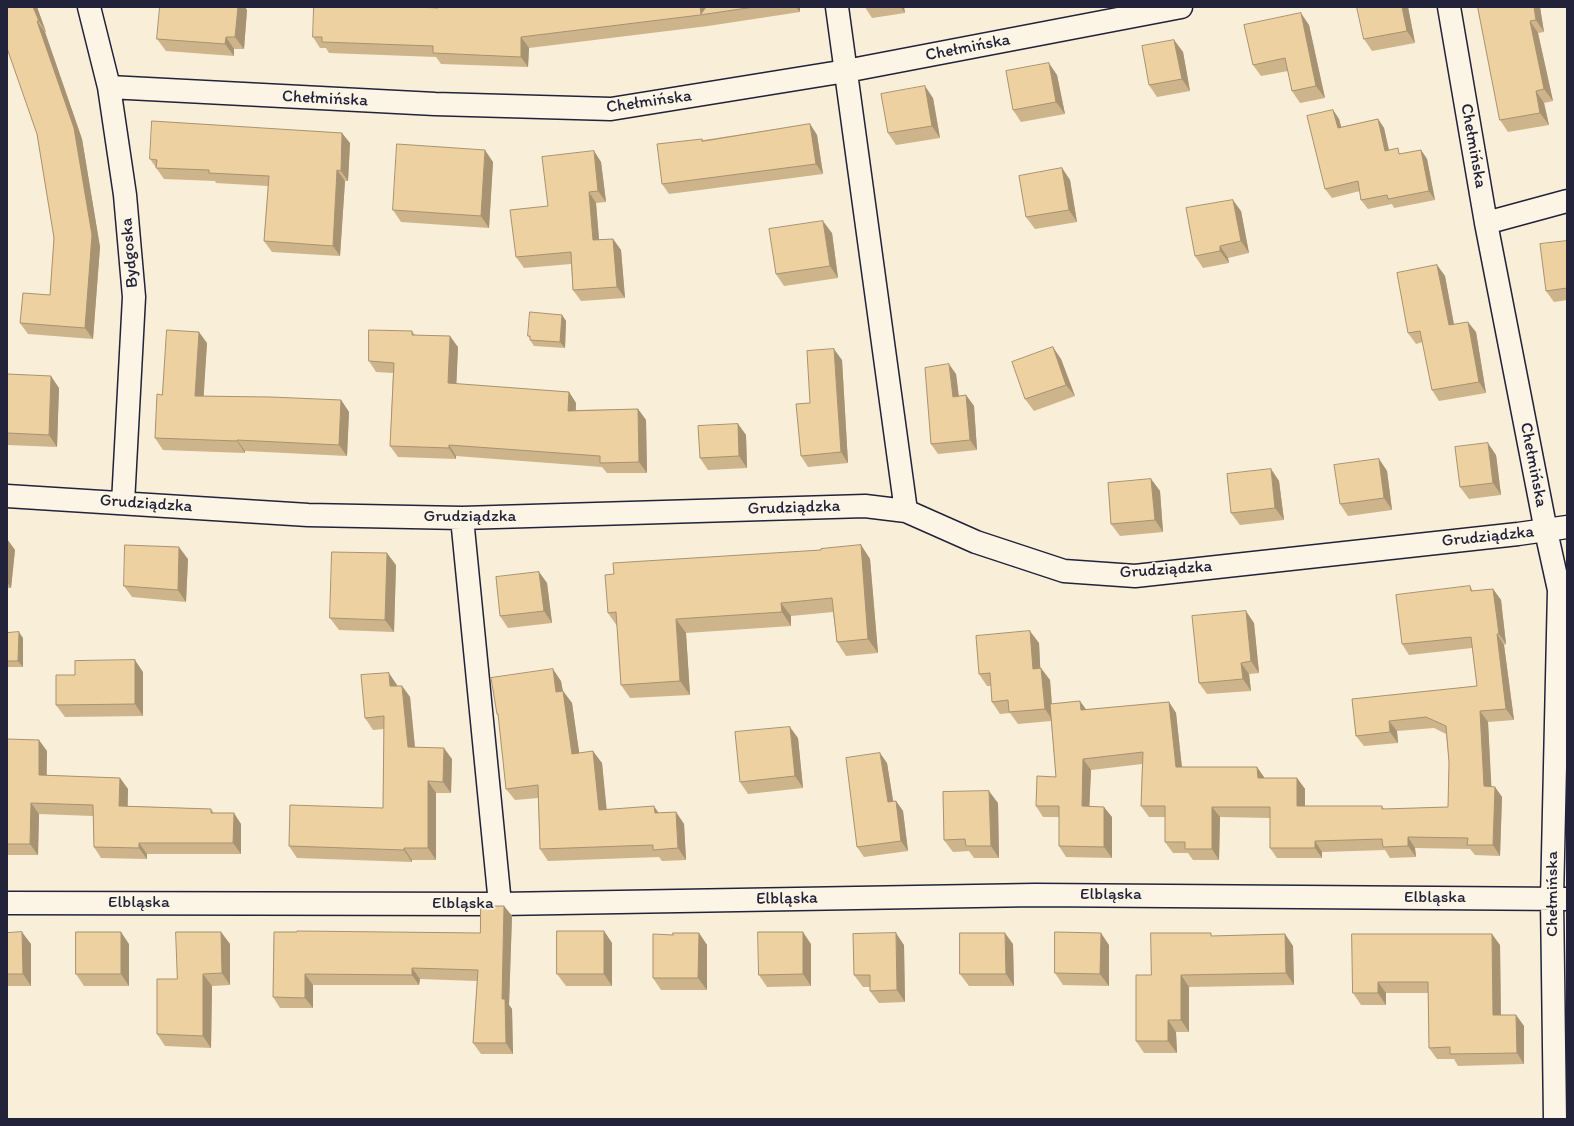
<!DOCTYPE html>
<meta charset="utf-8">
<style>
body{margin:0}
#map{position:relative;width:1574px;height:1126px;overflow:hidden;background:#f9eed7;font-family:Itim,sans-serif}
canvas{display:block}
.frame{position:absolute;inset:0;border:8px solid #22223b;pointer-events:none}
</style>
<div id="map">
<canvas width="1574" height="1126"></canvas>
<div class="frame"></div>
</div>
<script>
const c = document.querySelector('canvas').getContext('2d');
c.lineJoin = 'round';
function strokePath(path, color, width, dash) { c.strokeStyle = color; c.lineWidth = width; c.lineCap = dash ? 'butt' : 'round'; c.setLineDash(dash || []); c.stroke(path); }
function paint(path, color) { c.fillStyle = color; c.fill(path, 'evenodd'); }
function drawText(font, color, halo, rows, align = 'center') {
  c.font = font + ' Itim,sans-serif'; c.lineWidth = 3.5; c.setLineDash([]); c.textBaseline = 'middle'; c.strokeStyle = halo; c.fillStyle = color; for (const [text, x, y, turn = 0] of rows) {
    c.save(); c.translate(x, y); c.rotate((+turn || 0) * Math.PI / 180); c.textAlign = isNaN(turn) ? turn : align; if (halo) c.strokeText(text, 0, 0); c.fillText(text, 0, 0); c.restore();
  }
}
const minor = new Path2D(`
 M89,7l20,80 16,108 9,102 -11,206
 M837,7l69,504
 M1449,7l37,216 60,308 13,59 -7,309 3,220
 M109,87l326,17 176,5 235,-38 335,-64
 M1486,223l81,-22
 M7,496l301,19 154,3 403,-12 41,5 70,31 88,29 71,5 383,-42 49,-7
 M462,518l38,386
 M7,903l493,1 535,-9 532,4`);
const wall = new Path2D(`
 M37,7l9,25h-1l37,107 18,108 -7,92 -65,-5 -8,-11 30,-28 4,-57 -17,-104z
 M238,7h7l2,3 -3,39h-10v7l-68,-5 -9,-12z
 M438,7h362v5l-92,14 -179,22 -1,19 -87,-3 -5,-7 -107,-4 -3,-5h-6l-7,-11 125,-29z
 M865,7h39l1,6 -33,5z
 M1408,7l7,36 -43,8 -8,-12z
 M1478,7h62l4,25 -6,1 15,68 -9,2 5,22 -41,7 -8,-12z
 M1309,25l16,73 -25,5 -8,-12 -4,-20 -27,5 -8,-11z
 M1174,40l9,12 7,39 -33,6 -8,-12z
 M1057,75l8,39 -44,8 -8,-12z
 M933,98l7,40 -44,7 -8,-12z
 M1333,110l6,9 2,8 37,-8 6,9 5,22 13,4 19,-4 6,9 8,41 -41,8 -2,-4 -24,5 -7,-9 -1,-9 -28,7 -7,-9z
 M810,124l7,11 6,39 -154,20 -7,-10 40,-45 1,1z
 M350,143l-2,38h-3l-5,75 -68,-4 -8,-11 4,-55 -52,-3 -1,-2 -51,-2 -14,-20z
 M594,151l7,11 5,40 -10,1 3,37 14,-1 8,11 4,48 -44,3 -8,-11 -2,-26 -47,4 -8,-11z
 M493,162l-4,66 -88,-6 -8,-12z
 M1062,168l8,12 7,42 -42,7 -9,-12z
 M1241,211l8,42 -21,5 1,5 -26,5 -8,-12z
 M832,233l6,45 -54,8 -8,-12z
 M1567,241v59l-13,2 -8,-11z
 M1437,265l8,11 9,48 22,8 10,61 -47,8 -7,-11 -9,-48 -7,2 -8,-11z
 M562,315l4,6 -1,27 -31,-2 -4,-6v-2l-2,-2z
 M412,331l3,4 43,12 -2,37 113,8 7,11v7l62,-1 8,11 1,53h-40l-5,-6 -146,-11v3l-58,-2 -8,-11 3,-73 -17,-1 -7,-11z
 M207,343l-4,53 138,4 8,12 -2,44 -102,-5v2l-82,-3 -8,-12 7,-43z
 M1061,359l14,37 -41,15 -9,-12z
 M842,360l6,103 -40,4 -7,-11 9,-53z
 M7,374l52,14 -2,59 -50,-2z
 M956,374l3,22 7,-1 8,11 3,44 -39,4 -7,-10z
 M738,424l8,11 1,33 -39,2 -8,-12z
 M1496,455l5,40 -32,4 -9,-12z
 M1379,459l8,12 5,39 -44,6 -8,-12z
 M1271,469l8,12 5,39 -44,5 -9,-12z
 M1151,479l9,12 3,41 -43,4 -9,-12z
 M7,539l8,11 -4,38h-4z
 M861,545l9,14 8,94 -32,3 -9,-14 -4,-30 -42,4v10l-105,7 4,62 -60,3 -9,-13 -4,-59 -9,-13 6,-39z
 M188,559l-2,43 -54,-5 -8,-11z
 M396,565l-2,67 -55,-2 -9,-12z
 M539,572l8,11 5,40 -44,5 -8,-12z
 M1470,586l3,5 20,-2 8,11 5,44 -2,1 10,75 -26,2 3,65h4l7,10 -2,59 -25,-1 -5,-6 -55,-1 1,9 -26,1 -5,-8 -63,2v6h-45l-7,-10v-30l-50,-1 -1,43h-26l-5,-7h-15l-8,-11v-25h-16l-8,-11 1,-42 -51,6 -2,36 23,11v41l-46,-1 -7,-11v-29h-16l-7,-11 20,-29 -5,-56 -33,3 -8,-11 -10,1 -8,-12 -1,-16h-4l-8,-12 60,-31 1,25 10,12 2,24 34,6 83,-8 7,11 6,54h75l7,11h33l8,11v17h77l2,3 64,-2 1,-45 -3,-28 -12,-6 -37,3 1,12 -34,3 -8,-10 -4,-37 125,-13 -5,-38 -63,7 -7,-11z
 M1254,623l5,50 -10,1 2,17 -44,3 -8,-11z
 M7,633l16,5v29h-16z
 M143,672v44l-78,1 -9,-12 19,-30z
 M561,681l2,10 9,12 7,50 23,10 4,46 53,4 17,-1 8,12 2,36 -24,1 -3,-4 -111,4 -8,-12 -2,-51 -23,2 -9,-11 -7,-72 -2,-3z
 M397,685v1h5l8,11 5,50 37,12 -1,34h-15v67h-24v2l-115,-4 -8,-12 94,-38 1,-79 -11,1 -8,-12z
 M798,738l5,50 -55,6 -8,-12z
 M7,739l40,12v24l73,3 8,11v17l83,3 3,4 27,11v30h-94v5l-46,-1 -7,-11 -1,-31 -54,-2 -1,41h-31z
 M887,763l6,39 3,-1 7,10 5,40 -44,6 -7,-10z
 M998,803l1,55h-25l-5,-7 -16,1 -9,-12z
 M504,906l8,10 -3,89 3,4 1,45h-32l-8,-11 4,-62 -57,-2 -1,6h-106v23h-33l-7,-11 1,-65 206,1z
 M604,931l8,12v43h-46l-9,-12z
 M221,932l9,12v41l-18,1 -1,62 -46,-2 -8,-12 20,-55z
 M7,933l24,11v42h-24z
 M699,933l8,12v45h-46l-8,-12 20,-43z
 M1285,934l8,12 1,39 -105,2v45h-13l1,21h-33l-8,-12 15,-66 62,-39z
 M1352,934l148,11 1,70h15l8,11v38l-66,2 -4,-7h-17l-8,-11 -1,-55h-42v12h-25l-8,-12z
 M129,944v42h-45l-8,-12z
 M811,944v42l-44,1 -8,-12z
 M1013,944l1,42h-45l-9,-12z
 M904,945l1,57 -26,1 -9,-12v-4h-7l-9,-12z
 M1109,945v41l-46,-1 -8,-12z`);
const shadedWall = new Path2D(`
 M33,7h4l9,25 -7,-11z
 M238,7h7l2,3 -3,39 -9,-12z
 M700,7h6l-5,7z
 M796,7h4v5z
 M901,7h3l1,6z
 M1402,7h6l7,36 -8,-12z
 M1534,7h6l4,25 -8,-12z
 M1301,13l8,12 16,73 -9,-12z
 M37,21l8,11 37,107 18,108 -7,92 -8,-11z
 M1530,21l8,12 15,68 -9,-12z
 M226,37l8,12v7l-9,-12z
 M521,37l8,11 -1,19 -7,-10z
 M1174,40l9,12 7,39 -8,-12z
 M1049,63l8,12 8,39 -9,-12z
 M925,86l8,12 7,40 -8,-12z
 M1536,91l8,12 5,22 -9,-12z
 M1333,110l6,9 5,18 -6,-9z
 M1378,119l6,9 7,32 -6,-9z
 M810,124l7,11 6,39 -7,-10z
 M342,133l8,10 -2,38 -7,-10z
 M485,150l8,12 -4,66 -8,-12z
 M1421,150l6,9 8,41 -6,-9z
 M594,151l7,11 5,40 -8,-11z
 M1062,168l8,12 7,42 -8,-12z
 M337,170l8,11 -5,75 -7,-10z
 M589,192l7,11 4,48 -7,-11z
 M1233,200l8,11 8,42 -8,-12z
 M823,221l9,12 6,45 -8,-12z
 M613,239l8,11 4,48 -8,-11z
 M1220,246l8,12 1,5 -9,-12z
 M1437,265l8,11 11,60 -7,-11z
 M562,315l4,6 -1,27 -5,-6z
 M1468,322l8,10 10,61 -7,-11z
 M199,332l8,11 -4,64 -8,-11z
 M450,336l8,11 -2,47 -8,-11z
 M1053,347l8,12 14,37 -9,-11z
 M834,349l8,11 6,103 -7,-11z
 M949,364l7,10 4,33 -7,-10z
 M51,376l8,12 -2,59 -8,-12z
 M569,392l7,11 -1,18 -7,-10z
 M966,395l8,11 3,44 -7,-10z
 M341,400l8,12 -2,44 -8,-11z
 M638,409l8,11 1,53 -8,-11z
 M738,424l8,11 1,33 -8,-12z
 M237,440l8,11v2l-8,-12z
 M1488,443l8,12 5,40 -8,-12z
 M449,445l7,11v3l-7,-11z
 M1379,459l8,12 5,39 -8,-12z
 M1271,469l8,12 5,39 -9,-12z
 M1151,479l9,12 3,41 -8,-12z
 M7,539l8,11 -4,38 -4,-6z
 M861,545l9,14 8,94 -10,-14z
 M179,547l9,12 -2,43 -8,-12z
 M387,553l9,12 -2,67 -9,-12z
 M539,572l8,11 5,40 -8,-12z
 M1493,589l8,11 5,44 -7,-10z
 M781,603l10,13v10l-9,-14z
 M1246,611l8,12 5,50 -8,-12z
 M676,619l10,14 4,62 -10,-14z
 M1030,631l9,12 2,38 -8,-12z
 M19,632l4,6v29l-5,-6z
 M1497,634l7,11 10,75 -8,-11z
 M135,660l8,12v44l-8,-12z
 M1241,663l8,11 2,17 -8,-12z
 M1041,668l9,12 3,41 -8,-12z
 M553,669l8,12 4,23 -9,-12z
 M389,673l8,12 1,13 -8,-12z
 M402,686l8,11 6,62 -8,-12z
 M563,691l9,12 9,62 -9,-11z
 M1080,701l8,11 -7,-2z
 M1169,702l7,11 7,65 -7,-11z
 M1480,711l8,11 4,75 -8,-11z
 M1389,721l8,10 1,12 -8,-11z
 M790,727l8,11 5,50 -8,-12z
 M39,740l8,11 -1,35 -7,-11z
 M444,748l8,11 -1,34 -8,-11z
 M593,751l9,12 6,59 -9,-12z
 M880,753l7,10 8,49 -7,-10z
 M1083,759l8,11 -2,47 -7,-11z
 M1257,767l7,10 1,12 -7,-11z
 M120,778l8,11 -1,28 -8,-11z
 M1297,778l8,11v28l-8,-11z
 M428,781l8,12v67l-8,-12z
 M1495,787l7,10 -2,59 -7,-11z
 M989,791l9,12 1,55 -8,-12z
 M896,801l7,10 5,40 -7,-10z
 M31,803l8,11 -1,41 -8,-11z
 M654,806l8,12 -7,-5z
 M1104,807l8,10v41l-8,-11z
 M1212,807l8,10 -1,43 -7,-11z
 M676,812l8,12 2,36 -8,-12z
 M234,813l7,11v30l-8,-11z
 M1408,837l7,11 1,9 -8,-11z
 M1315,841l7,11v6l-7,-10z
 M139,843l8,11v5l-8,-11z
 M404,848l8,12v2l-8,-12z
 M504,906l8,10 -3,89 3,4 1,45 -7,-11 -4,-44z
 M604,931l8,12v43l-8,-12z
 M22,932l9,12v42l-8,-12z
 M121,932l8,12v42l-8,-12z
 M221,932l9,12v41l-8,-12z
 M803,932l8,12v42l-8,-12z
 M699,933l8,12v45l-9,-12z
 M896,933l8,12 1,57 -8,-12z
 M1005,933l8,11 1,42 -8,-12z
 M1101,933l8,12v41l-9,-12z
 M1285,934l8,12 1,39 -8,-12z
 M1492,934l8,11 1,82 -8,-12z
 M412,968l8,11 -1,6 -7,-10z
 M203,974l9,12 -1,62 -8,-12z
 M305,974l8,11v23l-8,-10z
 M1181,975l8,12v45l-8,-12z
 M1378,982l8,11v12l-8,-12z
 M1516,1015l8,11v38l-7,-11z
 M1168,1020l8,12 1,21 -9,-12z`);
const building = new Path2D(`
 M7,7h26l6,14h-2l37,107 18,107 -7,93 -65,-5 3,-30 27,2 4,-57 -17,-104 -30,-86z
 M160,7h78l-3,30h-9l-1,7 -68,-5z
 M314,7h102l22,1v-1h262l1,7 5,-7h48l-54,8 -179,22v20l-88,-4v-7l-111,-4v-5h-9z
 M1357,7h45l5,24 -43,8z
 M1478,7h56l2,13 -6,1 14,68 -8,2 4,22 -40,7z
 M1301,13l15,73 -24,5 -7,-33 -32,7 -9,-40z
 M1174,40l8,39 -33,6 -7,-39z
 M1049,63l7,39 -43,8 -7,-39z
 M925,86l7,40 -44,7 -7,-39z
 M1333,110l5,18 40,-9 7,32 13,-3 1,6 22,-4 8,41 -41,8 -1,-4 -26,5 -3,-19 -33,8 -18,-73z
 M152,121l190,12 -1,38 -4,-1 -4,76 -69,-5 5,-65 -60,-3v-3l-53,-2 1,-8 -7,-1z
 M810,124l6,40 -154,20 -5,-40 45,-5v2z
 M397,144l88,6 -4,66 -88,-6z
 M594,151l4,40 -9,1 4,48 20,-1 4,48 -44,3 -2,-38 -55,5 -6,-47 38,-4 -6,-49z
 M1062,168l7,42 -43,7 -7,-41z
 M1233,200l8,41 -21,5v5l-25,5 -9,-48z
 M823,221l7,45 -54,8 -7,-45z
 M1567,241v47l-21,3 -6,-47z
 M1437,265l12,60 19,-3 11,60 -47,8 -12,-59 -12,2 -11,-60z
 M530,312l32,3 -2,27 -30,-2v-4h-2z
 M167,330l32,2 -4,64 76,1 70,3 -2,45 -102,-5v1l-82,-3 2,-44 5,1z
 M369,330l43,1v4l38,1 -2,47 121,9 -1,19 70,-2 1,53 -39,1v-7l-151,-11v3l-59,-2 4,-83 -25,-2z
 M1053,347l13,38 -41,14 -13,-37z
 M834,349l7,103 -40,4 -5,-52 14,-1 -3,-52z
 M949,364l4,33 13,-2 4,45 -39,4 -6,-76z
 M7,374l44,2 -2,59 -42,-2z
 M738,424l1,32 -39,2 -2,-32z
 M1488,443l5,40 -33,4 -5,-40z
 M1379,459l5,39 -44,6 -6,-39z
 M1271,469l4,39 -44,5 -4,-39z
 M1151,479l4,41 -44,4 -3,-41z
 M125,545l54,2 -1,43 -54,-4z
 M861,545l7,94 -31,3 -5,-44 -51,5 1,9 -106,7 4,62 -59,4 -5,-73 -8,1 -3,-38 9,-1 -1,-11 208,-13v-1z
 M332,552l55,1 -2,67 -55,-2z
 M539,572l5,39 -44,5 -4,-39z
 M1470,586l1,5 22,-2 6,45h-2l9,75 -26,2 4,75 11,1 -2,58h-26l1,-7 -60,-1v9l-25,1 -1,-8 -67,2v7h-45v-41h-58v42h-27v-7h-20v-36h-24l2,-54 -60,7 -1,47 22,1v40l-45,-1v-40h-23l1,-30 19,1 -6,-73 30,-3 1,9 88,-8 7,65h81l1,11h39v28h85v3l66,-2 1,-45 -3,-36 -20,-9 -37,4 1,11 -34,4 -4,-37 125,-13 -6,-49 -69,7 -6,-49z
 M1246,611l5,50 -10,2 2,16 -44,4 -7,-67z
 M1030,631l3,38 8,-1 4,41 -36,3 -1,-12 -16,2 -2,-29 -11,1 -3,-38z
 M19,632l-1,29h-11v-28z
 M135,660v44l-79,1v-30h19v-14z
 M553,669l3,23 7,-1 9,63 21,-3 6,59 55,-4 1,7 21,-1 2,36 -25,2v-5l-113,4 -2,-64 -32,4 -8,-75h-1l-6,-36z
 M389,673l1,13h12l6,61 36,1 -1,34 -15,-1v67h-24v2l-115,-4 1,-41 93,3 1,-92 -19,2 -4,-43z
 M790,727l5,49 -55,6 -5,-50z
 M7,739l32,1v35l81,3 -1,28 92,3v4h23l-1,30h-94v5l-45,-1 -1,-42 -62,-2 -1,41h-23z
 M880,753l8,49 8,-1 5,40 -44,6 -11,-89z
 M989,791l2,55h-25l-1,-7 -21,1 -1,-48z
 M481,906h23l-2,93h3l1,44h-33l5,-73 -66,-2v7l-107,-1v24l-32,-1 1,-65h23v-1l183,2z
 M557,931h47v43h-47z
 M22,932l1,42h-16v-41z
 M76,932h45v42h-45z
 M176,932h45l1,41 -19,1v62l-46,-2v-55h20z
 M758,932h45v42l-44,1z
 M1055,932l46,1 -1,41 -45,-1z
 M673,933h26l-1,45h-45v-44l20,1z
 M896,933l1,57 -27,1v-16h-16l-1,-41z
 M960,933h45l1,41h-46z
 M1151,933h60v3l74,-2 1,39 -105,2v45h-13v21h-32v-66h15z
 M1352,934h140l1,81h23l1,38 -67,1v-7l-21,1 -1,-66h-50v11h-25z`);
const streetNames = [
 ["Chełmińska",968,48,-11],
 ["Chełmińska",325,99,3],
 ["Chełmińska",649,102,-8],
 ["Chełmińska",1473,146,80],
 ["Bydgoska",130,253,-95],
 ["Chełmińska",1533,465,79],
 ["Grudziądzka",146,504,4],
 ["Grudziądzka",794,508,-2],
 ["Grudziądzka",470,517],
 ["Grudziądzka",1488,537,-6],
 ["Grudziądzka",1166,570,-4],
 ["Chełmińska",1553,894,-90],
 ["Elbląska",1111,895],
 ["Elbląska",1435,898],
 ["Elbląska",787,899,-1],
 ["Elbląska",139,903],
 ["Elbląska",463,904]
];
strokePath(minor, '#22223b', 25);
strokePath(minor, '#fcf5e5', 22);
paint(wall, '#cdb48a');
paint(shadedWall, '#a79271');
paint(building, '#eed1a1');
strokePath(building, '#a79271', 1);
drawText('17px', '#22223b', '#fcf5e5', streetNames);
</script>
